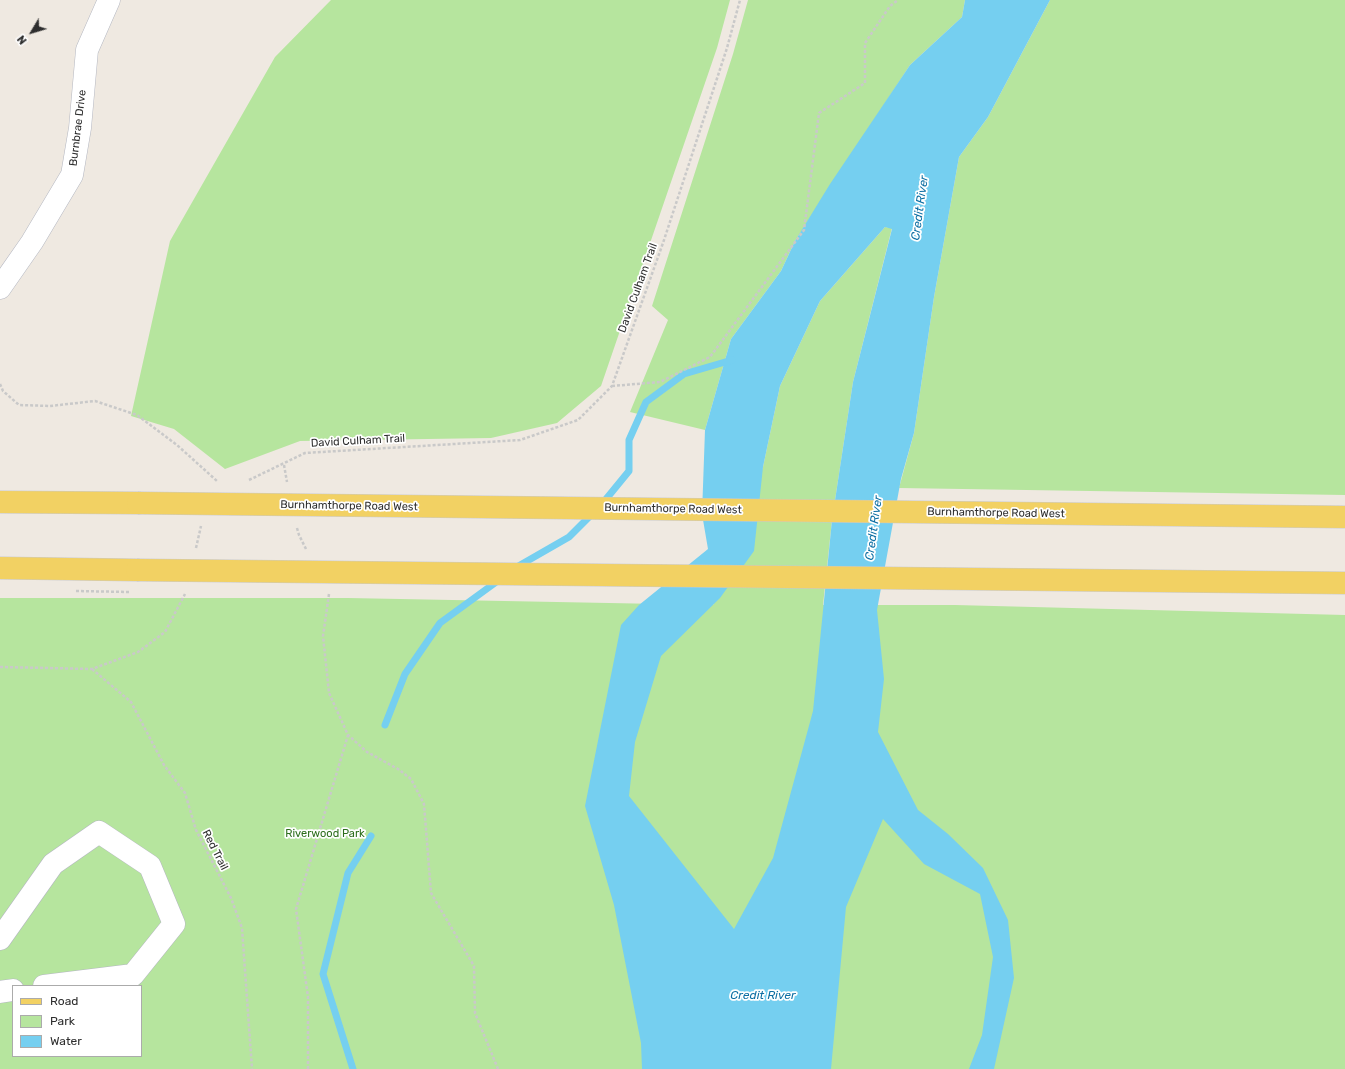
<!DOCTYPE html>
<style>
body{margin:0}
#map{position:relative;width:1345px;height:1069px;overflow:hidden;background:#efe9e1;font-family:Rubik,sans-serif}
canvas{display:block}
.legend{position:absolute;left:12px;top:985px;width:130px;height:72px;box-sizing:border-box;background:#fff;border:1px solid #ababab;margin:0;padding:5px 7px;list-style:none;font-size:12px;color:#2e2e2e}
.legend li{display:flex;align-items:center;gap:8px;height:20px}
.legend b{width:20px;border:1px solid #ababab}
.north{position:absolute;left:12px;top:12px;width:40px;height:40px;-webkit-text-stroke:3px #fff;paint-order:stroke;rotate:232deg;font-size:11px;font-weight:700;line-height:16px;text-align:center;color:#2e2e2e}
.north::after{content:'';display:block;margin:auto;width:14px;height:18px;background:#2e2e2e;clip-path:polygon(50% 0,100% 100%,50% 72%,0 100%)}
</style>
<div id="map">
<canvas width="1345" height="1069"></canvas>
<ul class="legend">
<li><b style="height:5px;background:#f2d163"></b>Road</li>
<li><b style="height:11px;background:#b6e59e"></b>Park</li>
<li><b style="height:11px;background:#75cff0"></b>Water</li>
</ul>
<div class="north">N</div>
</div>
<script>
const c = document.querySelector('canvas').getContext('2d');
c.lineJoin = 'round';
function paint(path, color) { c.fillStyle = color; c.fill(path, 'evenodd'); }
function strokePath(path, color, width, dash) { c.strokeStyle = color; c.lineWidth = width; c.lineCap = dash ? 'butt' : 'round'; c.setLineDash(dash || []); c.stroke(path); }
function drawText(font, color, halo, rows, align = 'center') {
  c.font = font + ' Rubik,sans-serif'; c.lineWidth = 3.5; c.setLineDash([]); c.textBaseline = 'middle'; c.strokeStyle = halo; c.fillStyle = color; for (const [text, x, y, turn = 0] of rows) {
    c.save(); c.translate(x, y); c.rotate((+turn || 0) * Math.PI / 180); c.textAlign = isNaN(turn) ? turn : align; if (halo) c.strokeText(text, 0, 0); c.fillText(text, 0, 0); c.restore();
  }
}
const green = new Path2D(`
 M331,0h399l-13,48 -116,338 -44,37 -66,15 -191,3 -75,28 -51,-40 -43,-13 39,-175 105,-184z
 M748,0h217l-3,17 -52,48 -115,176 -14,30 -50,68 -26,91 -75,-18 38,-92 -16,-14 81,-252z
 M1050,0h295v495l-446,-7 15,-55 20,-136 25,-140 29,-40z
 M885,227l7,1 -39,154 -21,138 -9,85h132l390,10v454h-1345v-471h348l365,7 50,-138 17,-81 40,-85zM13,986h128v70h-128z`);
const water = new Path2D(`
 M965,0h85l-62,117 -29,40 -25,140 -20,136 -13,46 -24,131 7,69 -6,53 40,78 30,24 35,34 25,52 6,58 -20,91h-25l13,-34 11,-78 -13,-63 -56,-30 -41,-45 -37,88 -15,162h-189l-1,-26 -27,-138 -29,-99 36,-181 18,-20 69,-56 -6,-35 3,-84 26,-91 50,-68 14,-30 35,-57 80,-119 52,-48zM885,227l7,2 -39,153 -21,138 -19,191 -40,147 -39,71 -105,-133 6,-54 26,-86 59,-58 34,-47 9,-84 17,-81 40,-85z`);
const stream = new Path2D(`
 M602,504l27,-33v-31l17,-38 38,-28 48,-14
 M515,568l54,-31 24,-24
 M385,725l20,-51 35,-51 59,-43
 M353,1069l-30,-95 25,-101 23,-37`);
const path = new Path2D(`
 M0,384l3,7 16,14 31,1 45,-5 42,14 40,30 40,36
 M612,386l48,-4 50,-25 94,-127 15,-117 46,-30v-40l25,-37 8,-6
 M284,465l3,17
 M249,480l56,-27 215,-13 58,-20 34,-34 51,-143 64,-195 13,-48
 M297,528l2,7 7,14
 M196,548l5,-22
 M329,594l-6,42 6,57 19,42 19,17 31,17 13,10 13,25 7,89 43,73 1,47 23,56
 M0,667l92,2 46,-17 27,-20 20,-38
 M92,669l39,33 33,63 21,28 11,37 35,68 11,30 10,141
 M308,1069v-72l-12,-88 52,-174`);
const minor = new Path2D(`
 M0,288l32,-46 40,-67 8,-47 7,-78 22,-50
 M0,939l53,-75 46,-32 51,34 24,58 -41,51 -89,11
 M0,992l13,-2`);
const major = new Path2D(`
 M0,502l138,1
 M0,568l137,2`);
const pathBridge = new Path2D(`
 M76,591l53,1`);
const majorBridge = new Path2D(`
 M138,503l1207,14
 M137,570l1208,13`);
const streetNames = [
 ["Burnbrae Drive",78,128,-83],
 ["David Culham Trail",638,288,-70],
 ["David Culham Trail",358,441,-3],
 ["Burnhamthorpe Road West",349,506,1],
 ["Burnhamthorpe Road West",673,509,1],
 ["Burnhamthorpe Road West",996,513,1],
 ["Red Trail",215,850,63]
];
const parkNames = [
 ["Riverwood Park",325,834]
];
const waterNames = [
 ["Credit River",920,208,-82],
 ["Credit River",874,528,-82],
 ["Credit River",763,996]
];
paint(green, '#b6e59e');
paint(water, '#75cff0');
strokePath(stream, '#75cff0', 7);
strokePath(minor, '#b4b7c1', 23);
strokePath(major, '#c9c9c9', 23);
strokePath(path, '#c9c9c9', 2.5, [3, 2]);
strokePath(minor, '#fff', 22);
strokePath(major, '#f2d163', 22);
strokePath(majorBridge, '#c9c9c9', 23, []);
strokePath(pathBridge, '#c9c9c9', 2.5, [3, 2]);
strokePath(majorBridge, '#f2d163', 22);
drawText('11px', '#2e2e2e', '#fff', streetNames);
drawText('11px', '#2c6e1b', '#fff', parkNames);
drawText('italic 12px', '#0d6fa3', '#fff', waterNames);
</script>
